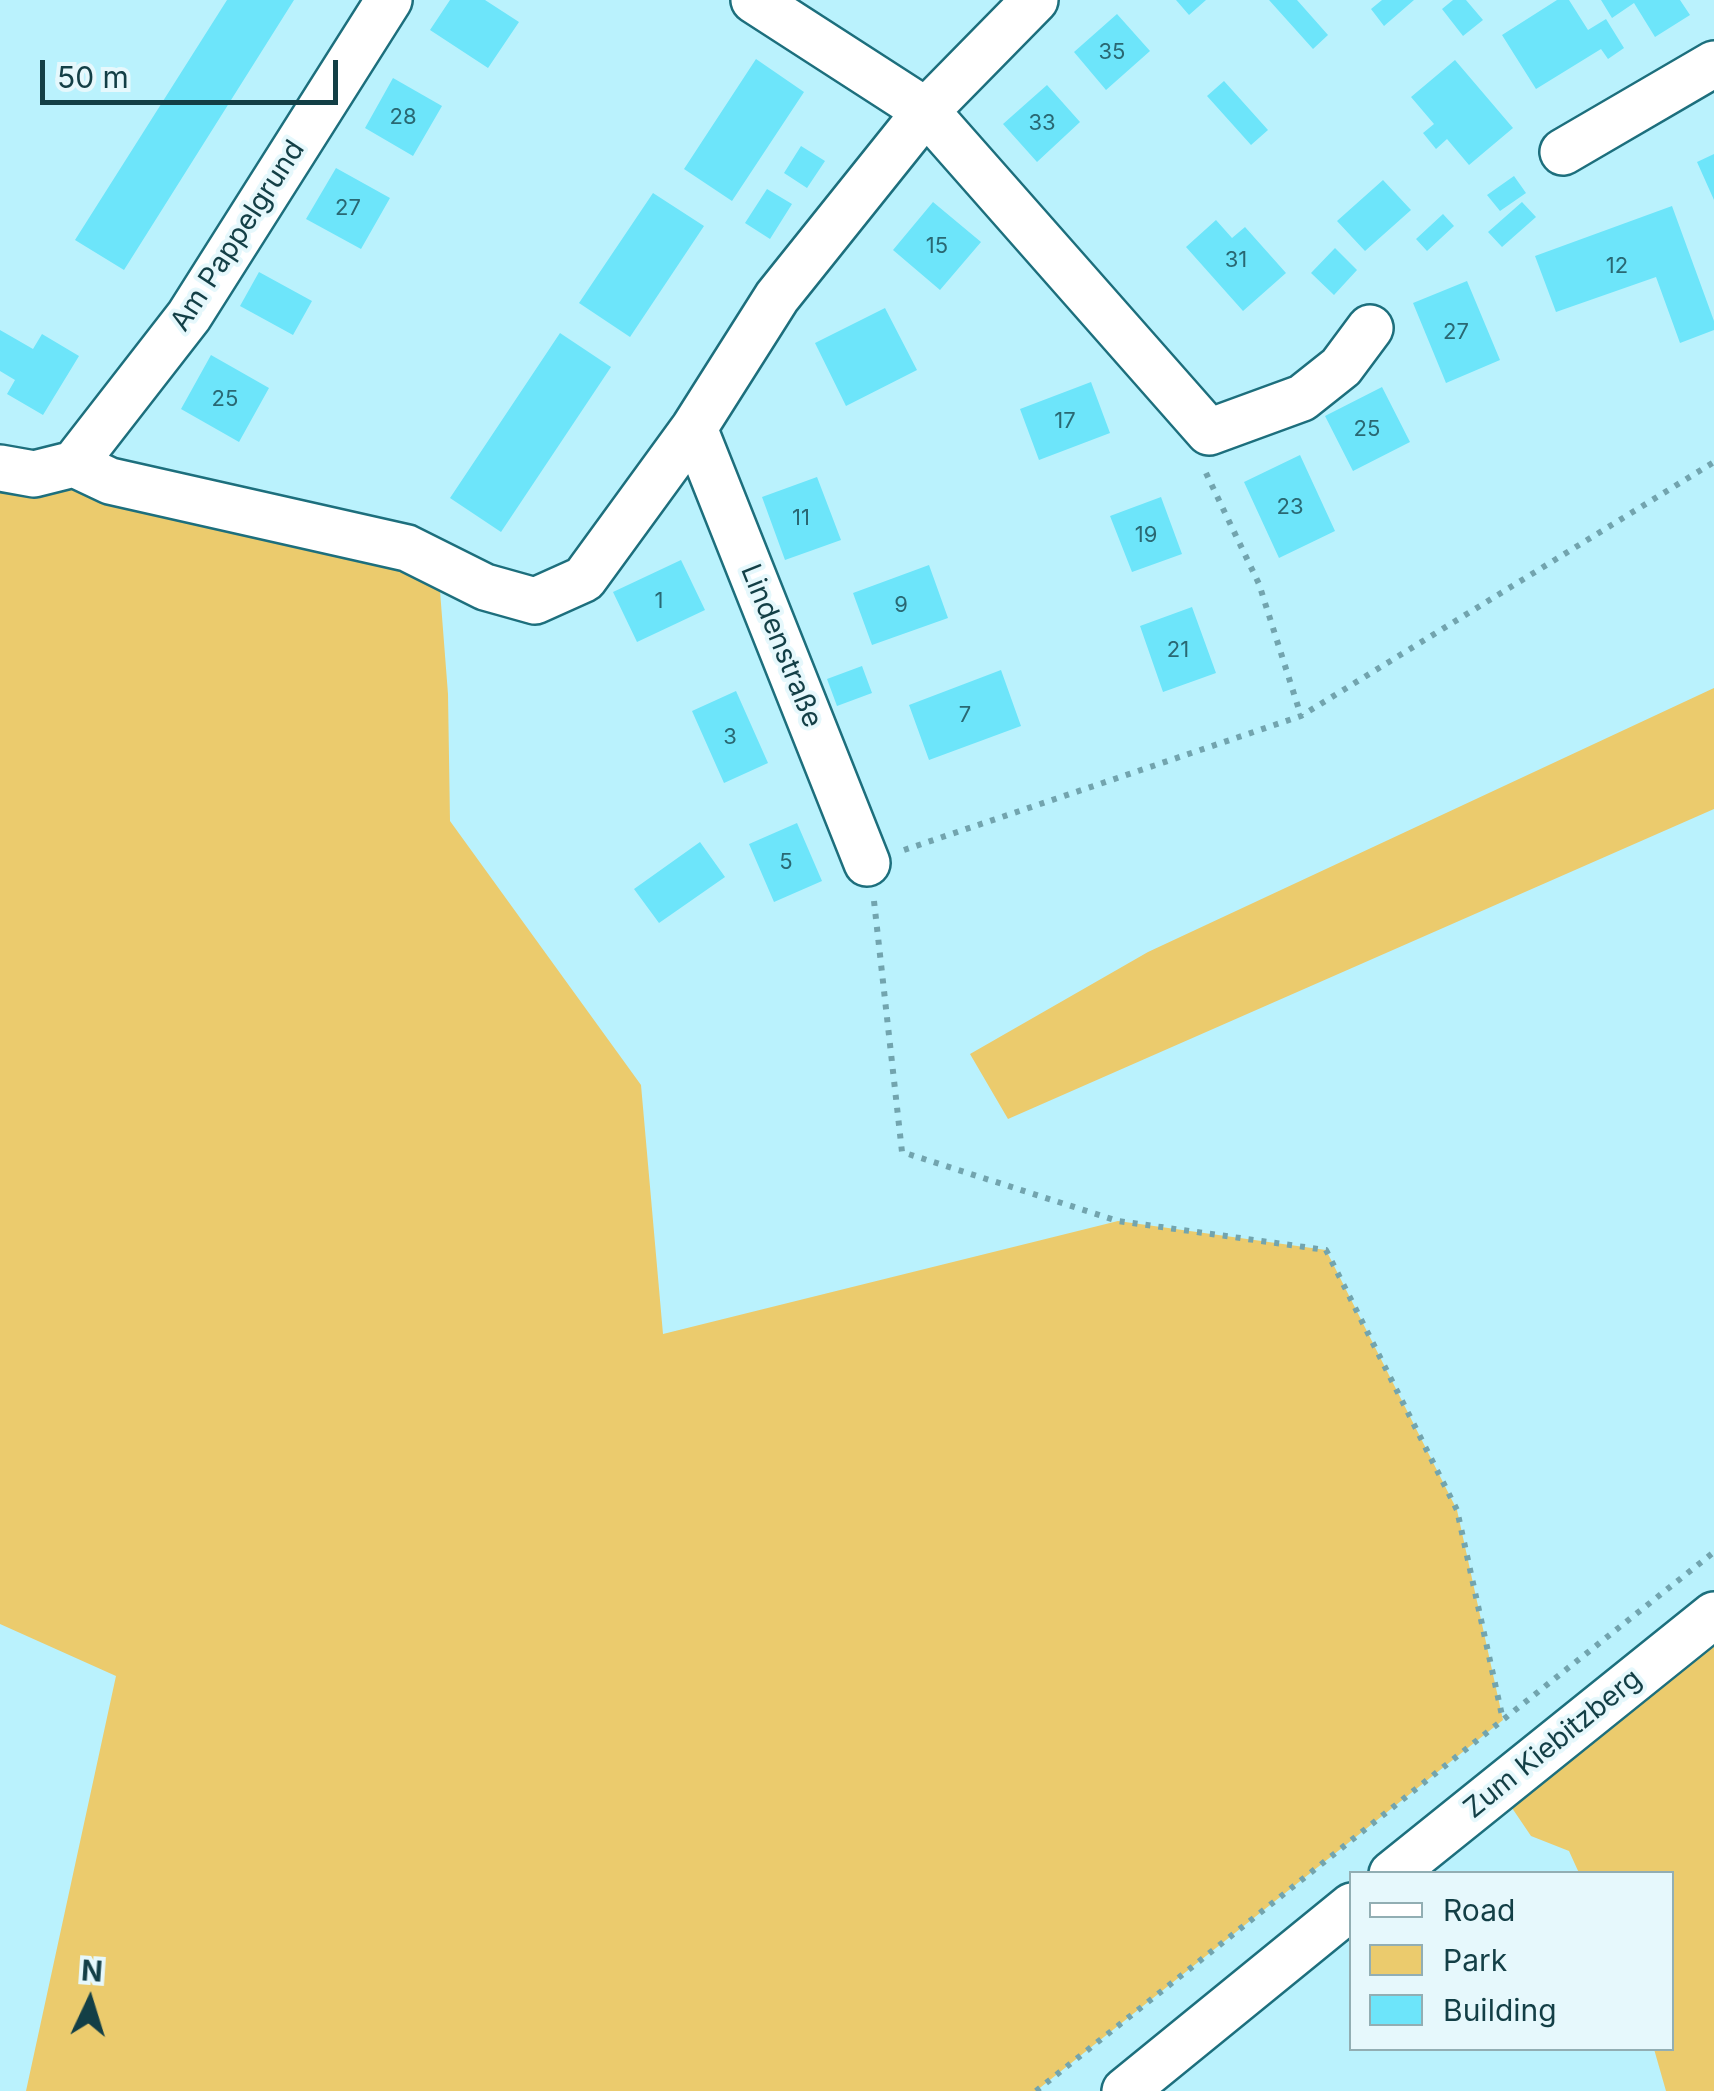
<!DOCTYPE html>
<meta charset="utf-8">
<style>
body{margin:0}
#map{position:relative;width:1714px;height:2091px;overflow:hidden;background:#baf2fd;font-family:Inter,sans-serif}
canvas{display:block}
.legend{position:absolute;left:1349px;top:1871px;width:325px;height:180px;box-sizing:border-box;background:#e6f8fc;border:2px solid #92aeb3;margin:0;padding:12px 18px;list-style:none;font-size:30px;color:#133f46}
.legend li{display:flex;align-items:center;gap:20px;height:50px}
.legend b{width:50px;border:2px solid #92aeb3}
.north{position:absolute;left:40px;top:1951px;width:100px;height:100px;-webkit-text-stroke:8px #e6f8fc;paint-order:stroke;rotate:4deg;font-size:28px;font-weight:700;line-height:40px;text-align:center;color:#133f46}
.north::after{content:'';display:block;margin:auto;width:35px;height:45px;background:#133f46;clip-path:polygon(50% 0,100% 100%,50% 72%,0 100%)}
.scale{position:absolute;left:40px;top:60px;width:298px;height:45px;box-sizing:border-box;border:5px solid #133f46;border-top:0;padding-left:12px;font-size:30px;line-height:35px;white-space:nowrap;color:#133f46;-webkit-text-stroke:8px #e6f8fc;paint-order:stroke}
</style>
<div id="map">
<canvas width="1714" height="2091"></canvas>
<ul class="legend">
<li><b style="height:12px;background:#fff"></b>Road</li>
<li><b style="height:28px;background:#ebcb6d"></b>Park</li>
<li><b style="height:28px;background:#6de5fa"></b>Building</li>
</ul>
<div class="north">N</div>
<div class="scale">50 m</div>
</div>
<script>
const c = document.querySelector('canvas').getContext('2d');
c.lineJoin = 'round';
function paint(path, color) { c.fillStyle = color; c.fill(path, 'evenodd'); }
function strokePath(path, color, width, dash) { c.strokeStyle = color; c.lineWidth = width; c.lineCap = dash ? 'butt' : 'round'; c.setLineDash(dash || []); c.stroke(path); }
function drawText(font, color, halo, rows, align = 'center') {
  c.font = font + ' Inter,sans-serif'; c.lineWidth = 8; c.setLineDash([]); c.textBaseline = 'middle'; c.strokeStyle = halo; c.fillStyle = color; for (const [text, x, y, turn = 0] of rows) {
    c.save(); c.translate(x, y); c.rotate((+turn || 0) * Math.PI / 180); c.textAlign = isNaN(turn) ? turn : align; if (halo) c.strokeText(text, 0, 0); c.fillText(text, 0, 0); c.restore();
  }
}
const green = new Path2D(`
 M0,468l439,110 9,116 2,127 191,264 22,249 455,-113 208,29 131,260 46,210 -467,371h-1010l90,-415 -116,-52z
 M1714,688v121l-706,310 -38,-65 178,-102z
 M1714,1641v450h-48l-12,-42 18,-1v-174l-93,-1 -10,-22 -38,-15 -21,-31z`);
const building = new Path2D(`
 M227,0h67l-170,270 -49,-30z
 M450,0h35l34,22 -31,46 -58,-38z
 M1176,0h30l-17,15z
 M1269,0h28l31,35 -15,14z
 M1382,0h32l-30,26 -13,-17z
 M1453,0h13l17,20 -20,16 -21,-27z
 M1557,0h12l19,30 18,-11 18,29 -16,11 -7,-10 -65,40 -34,-54z
 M1601,0h79l10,15 -35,22 -21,-34 -22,15z
 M1117,14l33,37 -44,39 -32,-38z
 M756,59l48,33 -72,109 -48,-32z
 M1455,60l58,68 -44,37 -22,-26 -11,10 -13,-16 11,-9 -23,-27z
 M393,78l49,28 -29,50 -48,-28z
 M1224,81l44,49 -17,15 -44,-49z
 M1047,85l33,37 -43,40 -34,-38z
 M801,146l24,15 -18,27 -23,-15z
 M1714,154v46l-17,-38z
 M336,168l54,30 -29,51 -55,-30z
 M1514,176l12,17 -26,18 -13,-16z
 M1383,180l28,30 -46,41 -28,-30z
 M767,189l25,15 -22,35 -25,-16z
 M653,193l51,33 -74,111 -51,-34z
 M933,202l48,40 -41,48 -47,-40z
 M1522,202l14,15 -34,30 -14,-15z
 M1672,206l42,115v9l-34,13 -24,-66 -100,35 -21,-56z
 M1443,214l11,12 -27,25 -11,-12z
 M1216,220l16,18 13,-11 41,46 -43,38 -57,-64z
 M1335,248l22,22 -23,25 -23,-22z
 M259,272l53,29 -19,34 -53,-29z
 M1467,281l33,79 -54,23 -33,-80z
 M885,308l32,62 -71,36 -31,-63z
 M0,330l33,19 9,-15 37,22 -36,59 -36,-21 8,-14 -15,-9z
 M560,333l51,34 -110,165 -51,-34z
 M211,355l58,33 -30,54 -58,-33z
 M1091,382l19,51 -71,27 -19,-51z
 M1382,387l28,55 -57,29 -28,-55z
 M1300,455l35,76 -56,27 -35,-76z
 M817,477l24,63 -56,20 -23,-63z
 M1161,497l21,57 -50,18 -22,-56z
 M681,560l24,50 -68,32 -24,-50z
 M929,565l19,53 -76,27 -19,-52z
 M1192,607l24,66 -53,19 -23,-66z
 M862,666l10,27 -35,13 -10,-27z
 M1001,670l20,56 -92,34 -20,-55z
 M736,691l32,72 -44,20 -32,-72z
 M797,823l25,58 -48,21 -25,-58z
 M700,842l25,35 -66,46 -25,-34z`);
const path = new Path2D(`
 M1206,473l53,111 42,132
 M904,850l397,-134 413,-254
 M874,901l28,251 216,69 208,29 131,260 46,210
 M1036,2091l678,-539`);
const minor = new Path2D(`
 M754,0l172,111 283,321 93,-34 39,-31 29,-39
 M1563,152l151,-88
 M694,428l173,435
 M74,464l36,17 297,67 78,39 50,14 49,-22 110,-151 83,-131 149,-186 109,-111
 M74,464l115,-148 200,-316
 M0,468l34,6 40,-10
 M1392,1874l322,-259
 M1125,2091l227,-185`);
const numberNames = [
 ["35",1112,52],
 ["28",403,117],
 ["33",1042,123],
 ["27",348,208],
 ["15",937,246],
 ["31",1236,260],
 ["12",1617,266],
 ["27",1456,332],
 ["25",225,399],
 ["17",1065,421],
 ["25",1367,429],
 ["23",1290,507],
 ["11",801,518],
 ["19",1146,535],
 ["1",659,601],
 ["9",901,605],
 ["21",1178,650],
 ["7",965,715],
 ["3",730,737],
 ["5",786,862]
];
const streetNames = [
 ["Am Pappelgrund",238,236,-57],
 ["Lindenstraße",781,646,68],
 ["Zum Kiebitzberg",1553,1744,-39]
];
paint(green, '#ebcb6d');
paint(building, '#6de5fa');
strokePath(minor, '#1d6f7d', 50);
strokePath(path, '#72a4ae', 6, [5, 8]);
strokePath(minor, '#fff', 45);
drawText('22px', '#2a6873', null, numberNames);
drawText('28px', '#133f46', '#e6f8fc', streetNames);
</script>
